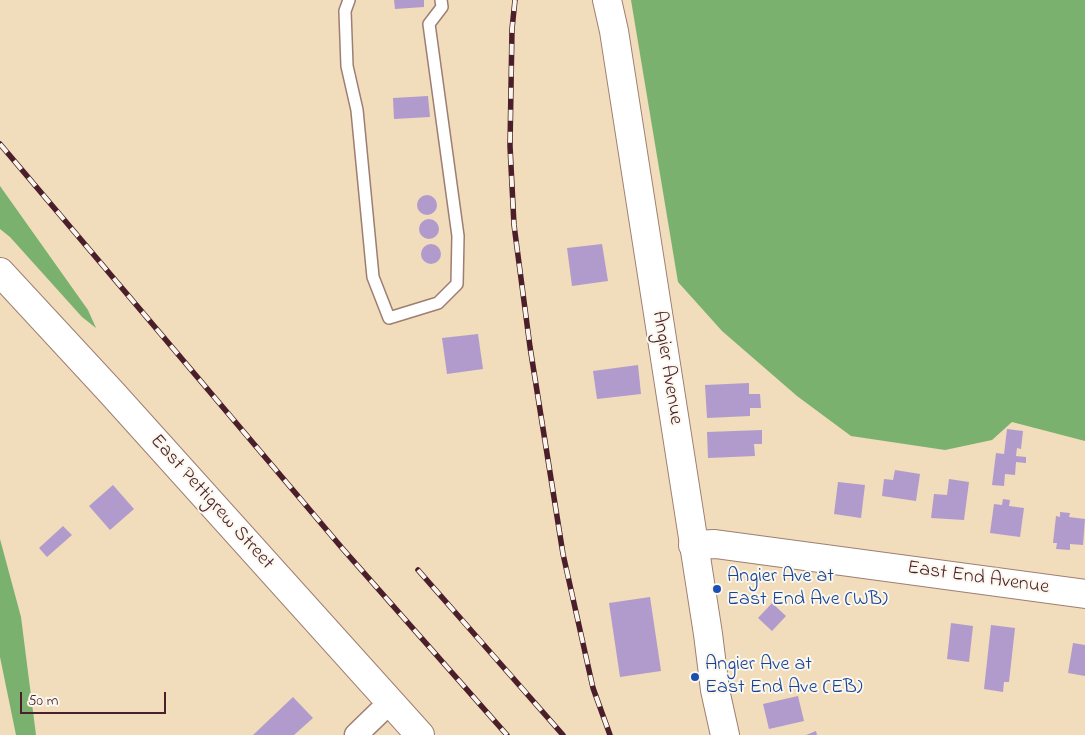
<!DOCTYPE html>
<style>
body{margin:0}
#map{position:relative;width:1085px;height:735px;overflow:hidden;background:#f1dcbb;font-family:"Indie Flower",sans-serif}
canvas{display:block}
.scale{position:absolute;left:20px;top:692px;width:146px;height:22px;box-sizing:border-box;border:2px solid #4a1f2b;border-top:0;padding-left:6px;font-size:15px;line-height:18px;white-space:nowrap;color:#4a1f2b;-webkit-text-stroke:4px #fbf7ec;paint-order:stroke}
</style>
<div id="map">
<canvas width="1085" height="735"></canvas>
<div class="scale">50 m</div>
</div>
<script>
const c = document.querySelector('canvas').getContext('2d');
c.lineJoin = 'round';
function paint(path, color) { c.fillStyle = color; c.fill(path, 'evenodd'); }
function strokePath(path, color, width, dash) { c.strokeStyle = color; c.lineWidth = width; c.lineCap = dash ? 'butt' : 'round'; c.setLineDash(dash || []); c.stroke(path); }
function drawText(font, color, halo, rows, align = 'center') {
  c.font = font + ' "Indie Flower",sans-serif'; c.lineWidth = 4; c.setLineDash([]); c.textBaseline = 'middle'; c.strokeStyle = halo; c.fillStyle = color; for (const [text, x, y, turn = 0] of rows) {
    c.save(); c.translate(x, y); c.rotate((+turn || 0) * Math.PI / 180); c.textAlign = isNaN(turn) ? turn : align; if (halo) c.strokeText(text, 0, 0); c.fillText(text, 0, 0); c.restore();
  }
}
const forest = new Path2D(`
 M631,0h454v441l-73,-19 -20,18 -47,10 -94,-14 -54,-40 -75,-65 -44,-49z
 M0,186l88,124 8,18 -14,-11 -72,-80 -10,-8z
 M0,539l21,78 15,118h-20l-16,-78z`);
const building = new Path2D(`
 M394,0h30v7l-29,2z
 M428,96l2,21 -36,2 -1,-21z
 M417 205a10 10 0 1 1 20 0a10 10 0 1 1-20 0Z
 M419 229a10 10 0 1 1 20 0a10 10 0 1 1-20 0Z
 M421 254a10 10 0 1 1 20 0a10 10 0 1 1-20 0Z
 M602,244l6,37 -36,5 -5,-38z
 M478,334l5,35 -36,5 -5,-36z
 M638,365l3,29 -44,5 -4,-28z
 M749,383v11h11l1,14h-11v8l-43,2 -2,-33z
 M1007,429l16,2 -2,18 -4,-1 -1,8 10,1v6l-10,-1 -1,13 -10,-1 -1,12 -12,-1 4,-32 8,1z
 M762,430v14h-8l1,12 -47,2 -1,-26z
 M895,470l25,4 -4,27 -34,-5 2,-17 9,1z
 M949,479l20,3 -5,38 -33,-2 3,-24 13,1z
 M838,482l27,3 -4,33 -27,-4z
 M113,485l21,24 -24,21 -21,-24z
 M1003,499l7,1 -1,6 15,2 -4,29 -30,-4 4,-29 8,1z
 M1060,512l10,1 -1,4 16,2 -2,26 -13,-1v6l-14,-1 1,-6h-4l3,-27 4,1z
 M63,526l9,9 -25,22 -8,-9z
 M650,597l11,74 -41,6 -11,-74z
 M772,603l14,13 -14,15 -14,-13z
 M951,623l22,3 -4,36 -22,-3z
 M991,625l24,3 -6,54h-5l-1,10 -19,-3z
 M1073,643l12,2v31l-17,-3z
 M798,696l6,25 -35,8 -6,-25z
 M293,697l20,21 -19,17h-41z
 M816,731l1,4h-11z`);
const service = new Path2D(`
 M349,0l-4,11 2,55 10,44 16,167 16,41 49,-15 19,-19 1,-48 -29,-212 13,-17 -1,-7`);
const minor = new Path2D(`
 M356,735l34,-33`);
const tertiary = new Path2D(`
 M0,272l112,121 308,342
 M693,545l22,-1 370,50`);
const secondary = new Path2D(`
 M607,0l7,31 94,603 7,56 10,45`);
const rail = new Path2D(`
 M515,0l-3,29 -2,117 4,79 16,122 33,207 30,134 17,47
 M0,144l342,404 165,187
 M418,570l145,165`);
const markers = [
 [717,589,5,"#1a4fb4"],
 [695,677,5,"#1a4fb4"]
];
const streetNames = [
 ["Angier Avenue",666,368,81],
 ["East Pettigrew Street",211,503,48],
 ["East End Avenue",978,579,8]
];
const transitNames = [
 ["Angier Ave at",727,578],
 ["East End Ave (WB)",727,601],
 ["Angier Ave at",705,666],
 ["East End Ave (EB)",705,689]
];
paint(forest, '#7ab16e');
paint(building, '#b19bcd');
strokePath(service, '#9e7e73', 14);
strokePath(minor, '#9e7e73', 25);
strokePath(tertiary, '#9e7e73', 30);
strokePath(secondary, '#9e7e73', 30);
strokePath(service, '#fff', 11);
strokePath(minor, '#fff', 22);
strokePath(tertiary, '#fff', 28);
strokePath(secondary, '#fff', 28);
strokePath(rail, '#4a1f2b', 5.5);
strokePath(rail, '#fbf7ec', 4, [11]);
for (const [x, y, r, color] of markers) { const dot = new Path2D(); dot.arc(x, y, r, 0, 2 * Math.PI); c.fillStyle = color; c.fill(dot); strokePath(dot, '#fbf7ec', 2); }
drawText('20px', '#4a1f2b', '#fbf7ec', streetNames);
drawText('20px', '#164399', '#fbf7ec', transitNames, 'left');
</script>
